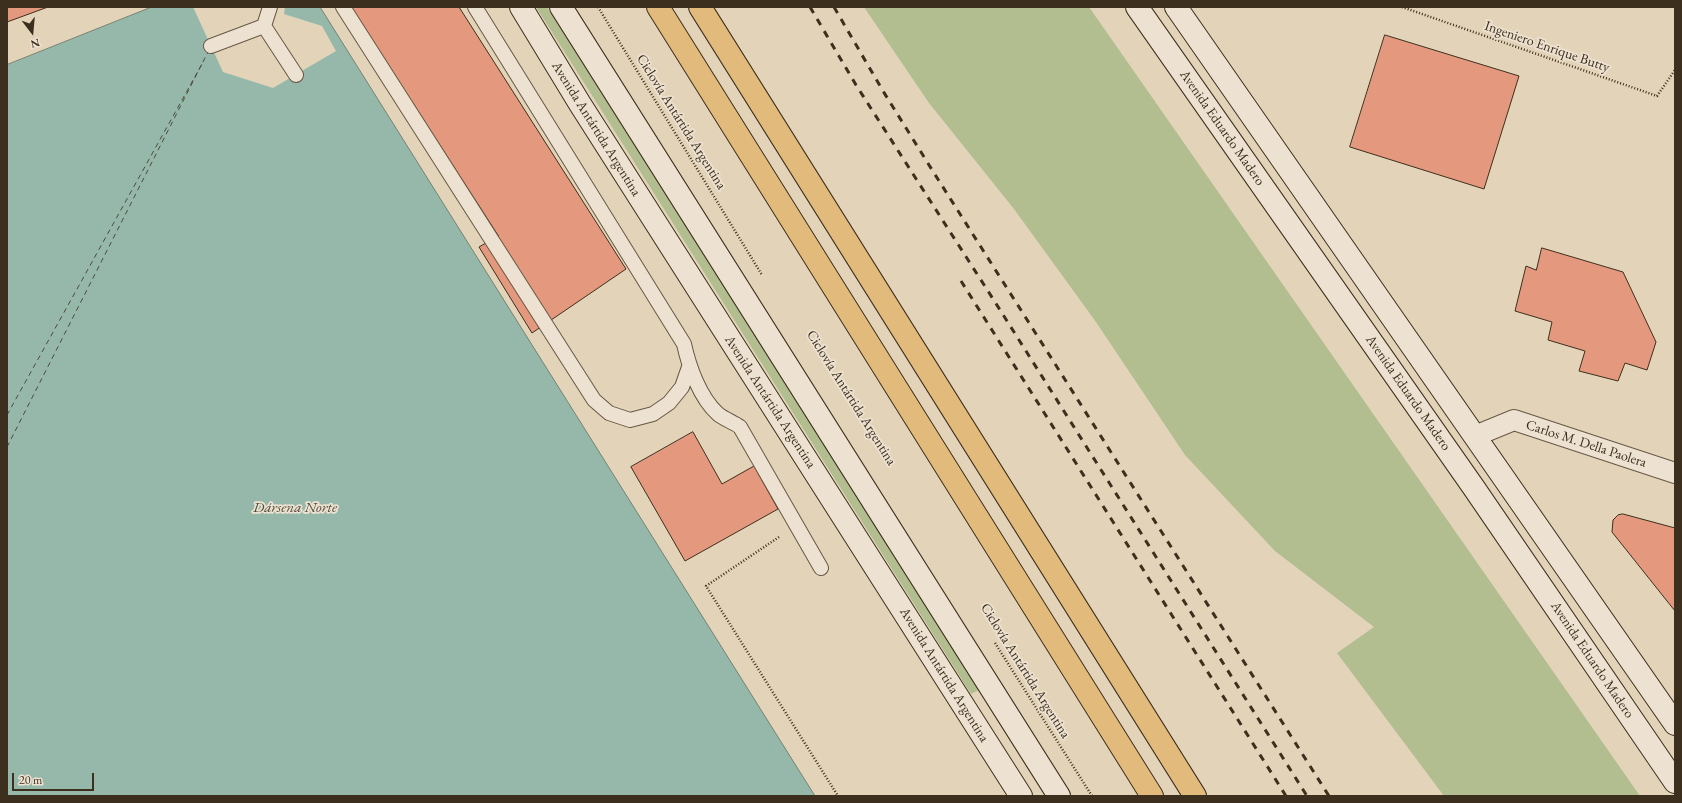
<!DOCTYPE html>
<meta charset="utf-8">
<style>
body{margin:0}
#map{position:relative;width:1682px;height:803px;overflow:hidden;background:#e3d3b8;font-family:"EB Garamond",serif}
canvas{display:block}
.frame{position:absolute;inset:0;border:8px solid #3d2f1d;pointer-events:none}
.north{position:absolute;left:12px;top:12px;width:40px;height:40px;-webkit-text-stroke:3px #ede2d1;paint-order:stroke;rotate:164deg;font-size:11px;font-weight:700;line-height:16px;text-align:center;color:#3d2f1d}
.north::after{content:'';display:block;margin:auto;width:14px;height:18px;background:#3d2f1d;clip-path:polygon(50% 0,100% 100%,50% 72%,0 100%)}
.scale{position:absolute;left:12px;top:773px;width:82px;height:18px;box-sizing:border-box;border:2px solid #3d2f1d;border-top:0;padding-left:5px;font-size:12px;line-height:14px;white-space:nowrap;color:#3d2f1d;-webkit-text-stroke:3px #ede2d1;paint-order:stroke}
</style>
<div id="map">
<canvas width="1682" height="803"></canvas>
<div class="frame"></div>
<div class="north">N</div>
<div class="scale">20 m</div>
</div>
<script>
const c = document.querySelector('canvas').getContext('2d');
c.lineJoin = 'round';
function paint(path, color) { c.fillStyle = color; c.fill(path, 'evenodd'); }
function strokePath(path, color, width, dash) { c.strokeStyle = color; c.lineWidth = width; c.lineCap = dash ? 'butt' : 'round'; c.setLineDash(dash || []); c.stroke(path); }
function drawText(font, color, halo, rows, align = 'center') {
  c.font = font + ' "EB Garamond",serif'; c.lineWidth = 3.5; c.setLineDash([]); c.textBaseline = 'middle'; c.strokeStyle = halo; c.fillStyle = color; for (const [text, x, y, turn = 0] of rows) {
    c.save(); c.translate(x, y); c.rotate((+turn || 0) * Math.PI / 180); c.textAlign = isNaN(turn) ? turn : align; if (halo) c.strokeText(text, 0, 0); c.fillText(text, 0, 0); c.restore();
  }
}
const green = new Path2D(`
 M536,7h11l432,683 -8,4z
 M864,7h225l551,789h-196l-107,-143 37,-26 -99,-76 -90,-96 -89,-133 -82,-113 -85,-106z`);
const water = new Path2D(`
 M152,7h168l495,789h-808v-731z`);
const pier = new Path2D(`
 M193,7h92l-1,7 38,12 14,25 -63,37 -50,-16z`);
const ferry = new Path2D(`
 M7,415l195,-351
 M7,447l201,-395`);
const building = new Path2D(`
 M7,7h41l-41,15z
 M351,7h108l167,262 -94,64 -53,-86 19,-11z
 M1385,35l134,41 -35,113 -134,-42z
 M1542,248l81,24 33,70 -9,28 -22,-7 -7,18 -39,-10 6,-20 -37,-11 4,-18 -37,-11 11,-45 10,4z
 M693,432l29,52 32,-18 24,43 -93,52 -54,-94z
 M1623,514l52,14v83l-63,-79 1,-12 5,-5z`);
const path = new Path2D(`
 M598,7l164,268
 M1402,7l255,89 18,-26
 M779,537l-73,49 132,210
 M995,643l97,153`);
const service = new Path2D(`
 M343,7l251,393 15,13 21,7 23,-6 16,-11 13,-16 7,-20
 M475,7l209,337c5,23 16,54 34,70 6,5 15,8 22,13l81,141
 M264,26l32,49
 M264,26l6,-19
 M211,46l53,-20`);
const pedestrian = new Path2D(`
 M1475,436l39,-16 161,53`);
const secondary = new Path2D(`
 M521,7l59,97 441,692
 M561,7l498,789
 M1137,7l337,481 201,294
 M1176,7l499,717`);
const motorway = new Path2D(`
 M658,7l494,789
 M700,7l495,789`);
const rail = new Path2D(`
 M810,7l46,78 139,217 312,494
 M834,7l49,84 51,82 395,623
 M961,281l325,515`);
const streetNames = [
 ["Ingeniero Enrique Butty",1547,47,19],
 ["Ciclovía Antártida Argentina",681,122,58],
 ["Avenida Eduardo Madero",1222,128,55],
 ["Avenida Antártida Argentina",596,129,58],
 ["Avenida Eduardo Madero",1408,393,55],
 ["Ciclovía Antártida Argentina",851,398,58],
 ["Avenida Antártida Argentina",770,402,57],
 ["Carlos M. Della Paolera",1586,444,18],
 ["Avenida Eduardo Madero",1592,660,56],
 ["Ciclovía Antártida Argentina",1025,671,58],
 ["Avenida Antártida Argentina",944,675,58]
];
const waterNames = [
 ["Dársena Norte",295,508]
];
paint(green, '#b2bd90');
paint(water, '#96b8ab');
strokePath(water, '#728172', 1);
paint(pier, '#e3d3b8');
strokePath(ferry, '#4f4a39', 1, [5, 4]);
paint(building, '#e4987e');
strokePath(building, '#3d2f1d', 1);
strokePath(service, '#665844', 16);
strokePath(pedestrian, '#665844', 22);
strokePath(secondary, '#3d2f1d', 24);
strokePath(motorway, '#3d2f1d', 24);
strokePath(path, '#3d2f1d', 2.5, [1, 2]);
strokePath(service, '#ede2d1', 14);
strokePath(pedestrian, '#ede2d1', 20);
strokePath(secondary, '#ede2d1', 22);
strokePath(motorway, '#e2ba7c', 22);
strokePath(rail, '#3d2f1d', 3, [7, 7]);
drawText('14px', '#3d2f1d', '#ede2d1', streetNames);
drawText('italic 15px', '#4f4a39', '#ede2d1', waterNames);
</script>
